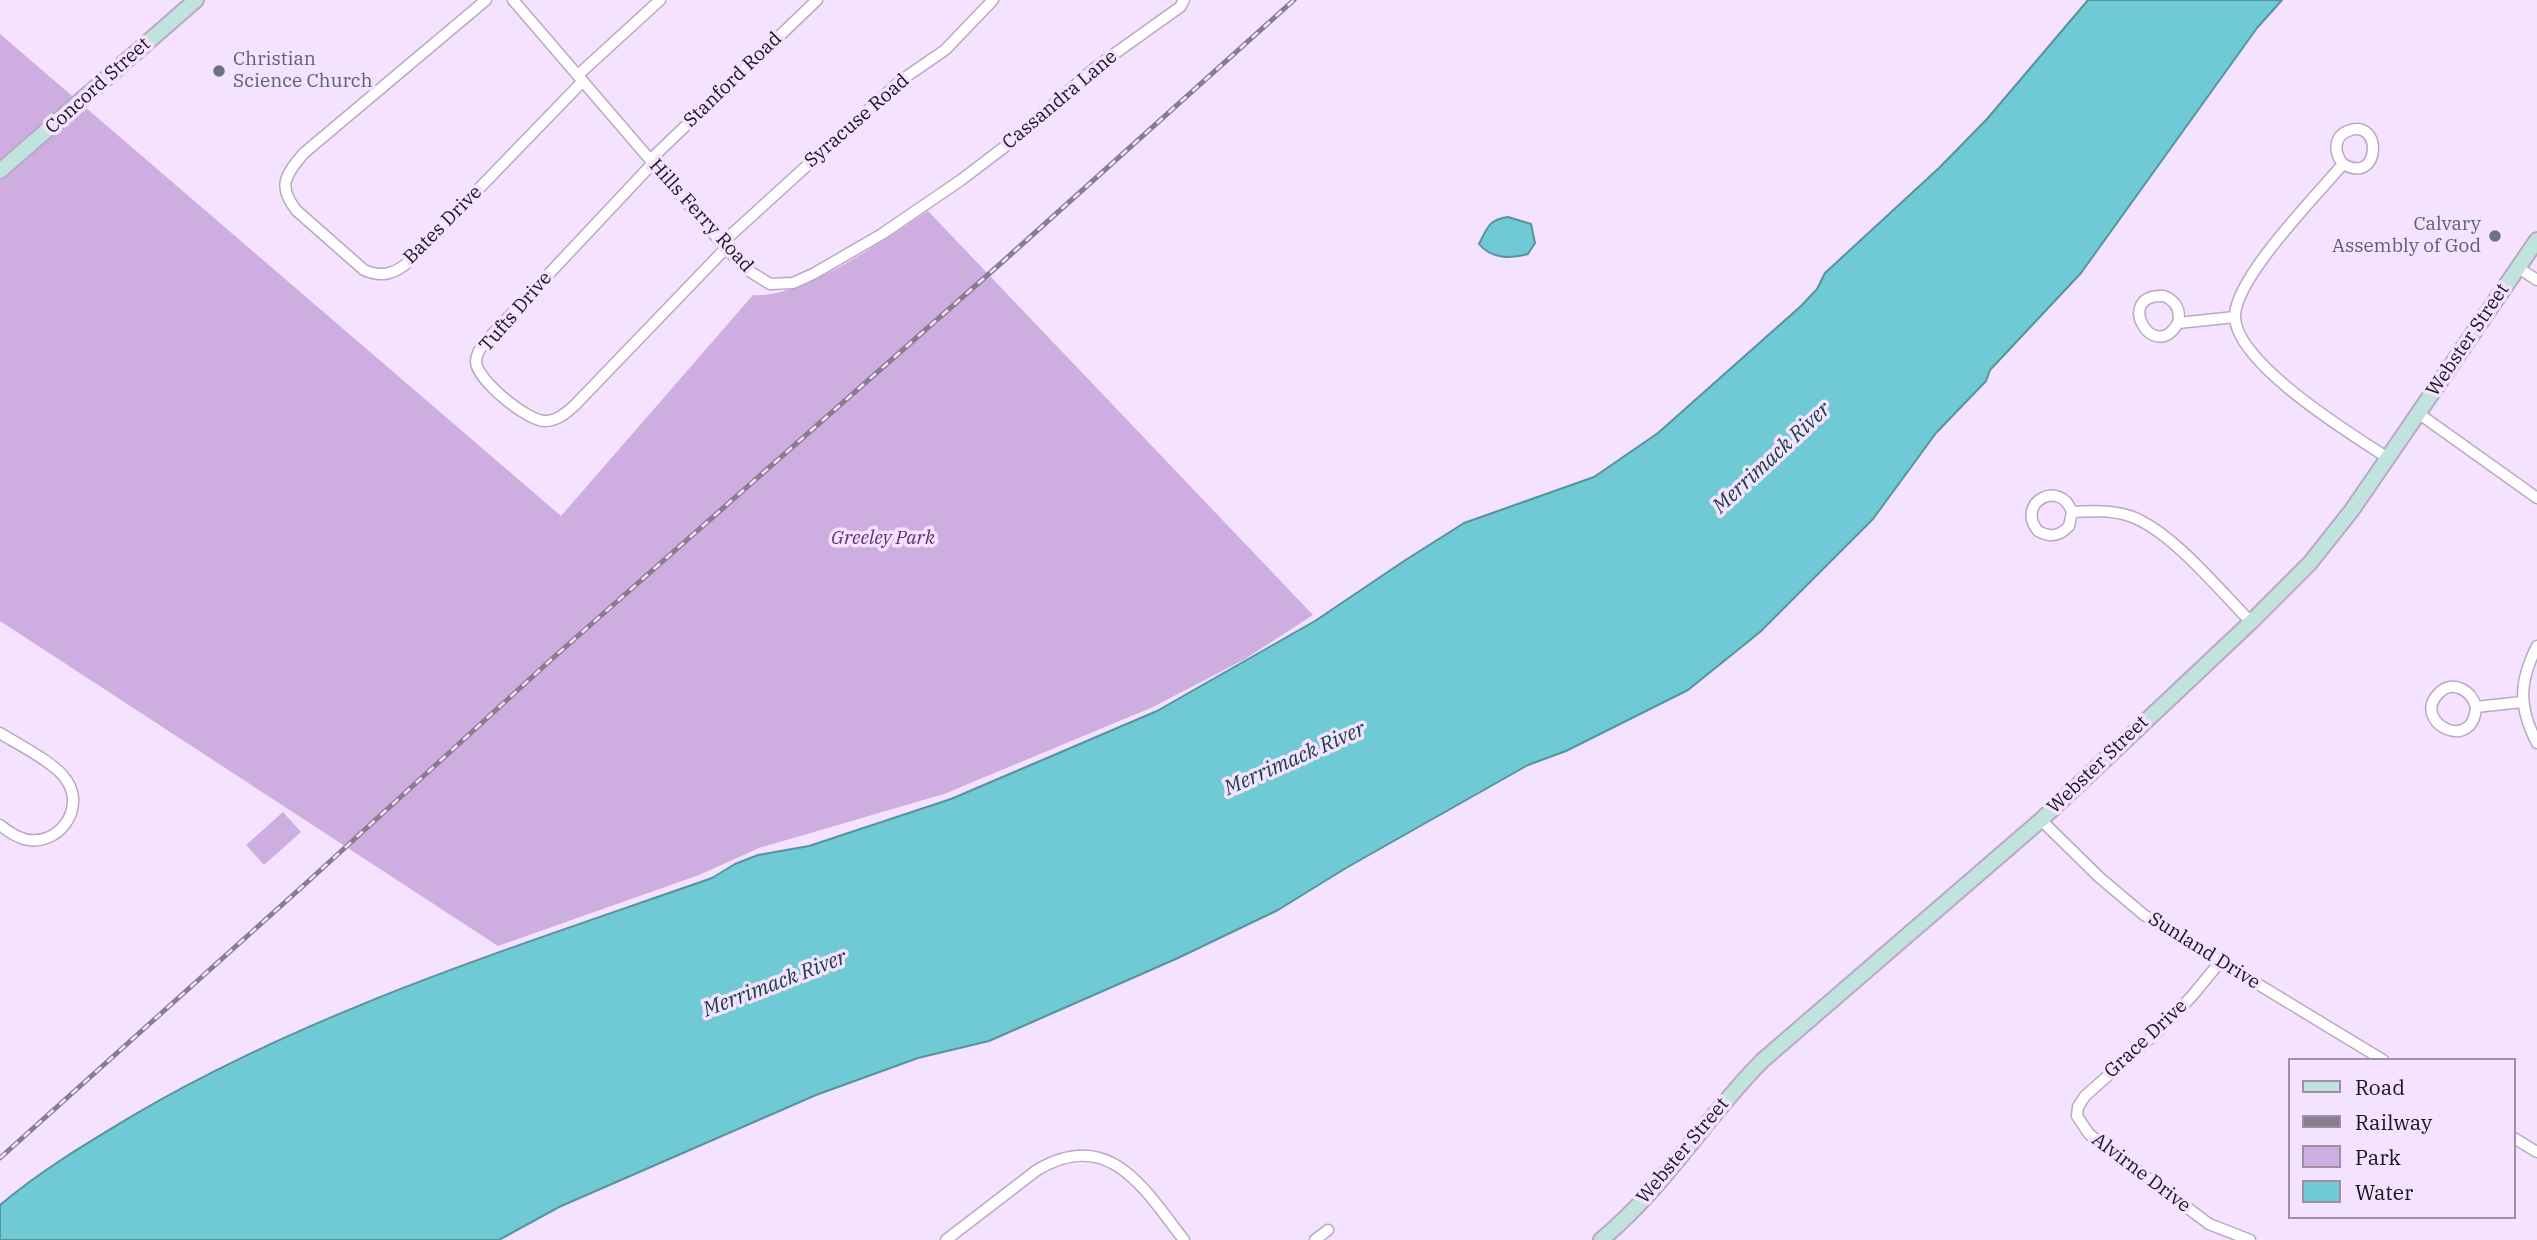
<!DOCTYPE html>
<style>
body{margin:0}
#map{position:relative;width:2537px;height:1240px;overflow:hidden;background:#f5e2ff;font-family:"IBM Plex Serif",serif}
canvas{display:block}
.legend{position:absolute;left:2288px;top:1058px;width:228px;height:161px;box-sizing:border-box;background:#f5e2ff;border:2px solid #9d90a5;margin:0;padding:9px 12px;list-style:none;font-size:21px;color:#1a141e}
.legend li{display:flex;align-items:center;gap:14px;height:35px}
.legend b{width:35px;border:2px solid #9d90a5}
</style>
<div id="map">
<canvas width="2537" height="1240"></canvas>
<ul class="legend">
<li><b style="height:9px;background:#c1e3de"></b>Road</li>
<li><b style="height:9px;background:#887c8f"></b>Railway</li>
<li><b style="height:19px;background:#ceade0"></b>Park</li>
<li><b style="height:19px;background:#6fcad5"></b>Water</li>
</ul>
</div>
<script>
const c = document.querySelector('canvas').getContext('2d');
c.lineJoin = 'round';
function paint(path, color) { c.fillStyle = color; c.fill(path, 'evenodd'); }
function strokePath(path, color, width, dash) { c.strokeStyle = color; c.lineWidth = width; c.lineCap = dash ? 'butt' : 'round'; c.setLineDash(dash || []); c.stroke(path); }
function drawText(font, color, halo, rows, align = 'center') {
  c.font = font + ' "IBM Plex Serif",serif'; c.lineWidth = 7; c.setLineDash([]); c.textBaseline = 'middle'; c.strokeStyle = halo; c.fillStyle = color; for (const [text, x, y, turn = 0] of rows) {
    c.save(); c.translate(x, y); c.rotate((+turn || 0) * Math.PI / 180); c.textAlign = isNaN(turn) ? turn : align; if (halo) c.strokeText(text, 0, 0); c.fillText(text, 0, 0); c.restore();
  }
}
const green = new Path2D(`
 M0,34l561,482 192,-221c50,4 133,-57 175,-84l385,404 -68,44 -92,48 -209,87 -185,54 -60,27 -201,71 -498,-325z
 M283,812l18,20 -37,33 -18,-20z`);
const water = new Path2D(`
 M2088,0h194l-25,28 -176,245 -91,97 -4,11 -50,52 -63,86 -113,113 -72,58 -122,61 -38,14 -182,103 -68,42 -100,48 -189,83 -71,17 -102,37 -257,112 -60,33h-499v-35c40,-34 87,-62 132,-89 180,-106 383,-169 580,-238l23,-14 23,-9 51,-9 142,-47 206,-88 158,-90 89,-60 60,-38 130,-46 64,-44 143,-127 16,-17 8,-16 114,-105 48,-49z
 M1508,217l23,7 4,19 -7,11c-17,5 -37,5 -49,-10 9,-17 9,-24 29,-27z`);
const minor = new Path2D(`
 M486,0l-182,153c-19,22 -27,34 -7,58l67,59c16,7 28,5 42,-6l177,-183
 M513,0l213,248 20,21 24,15 23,-1 20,-9 69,-40 79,-54 46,-35 89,-78 84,-60 4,-7
 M578,75l82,-75
 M650,160l167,-160
 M653,163l-168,179c-5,6 -9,12 -9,20 1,18 51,59 69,59 12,0 21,-8 29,-15l152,-158
 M2343,164c-9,-11 -10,-27 5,-33 35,-14 33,55 -5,33 -27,32 -106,112 -108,151 -2,47 116,119 153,143
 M722,243l178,-162 45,-31 48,-50
 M2517,267l20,13
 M2178,323c-25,43 -65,-30 -14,-27 12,5 17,14 14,27l57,-6
 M2418,413l119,85
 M2072,512l-3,14c-9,10 -19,12 -31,5 -23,-28 22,-53 34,-19 19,-1 40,-2 58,4 42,15 89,74 121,106
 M2537,646c-18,36 -19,60 0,97
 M2476,707c-3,48 -66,14 -37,-14 14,-14 33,-2 37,14l46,-5
 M0,733c19,12 56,30 67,48 19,29 -10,67 -43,58 -9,-3 -17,-8 -24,-14
 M2041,820l58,57 45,38 239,145
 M2220,962l-28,34 -37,38 -70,62 -7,11 -1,9 12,18 120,90 41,16
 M2514,1138l23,14
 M946,1240l91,-70c73,-43 107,19 147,70
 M1315,1240l13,-10`);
const secondary = new Path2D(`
 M0,171l196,-171
 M1601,1240c63,-52 105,-123 162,-180l278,-240 210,-198 59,-59 42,-53 185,-270`);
const rail = new Path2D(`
 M0,1158l303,-272 251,-229 445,-392 295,-265`);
const markers = [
 [219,71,7,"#6b7280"],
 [2495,236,7,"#6b7280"]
];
const worshipNames = [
 ["Christian",233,60],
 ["Science Church",233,82],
 ["Calvary",2481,225,"right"],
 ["Assembly of God",2481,247,"right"]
];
const streetNames = [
 ["Stanford Road",733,80,-44],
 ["Concord Street",98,86,-42],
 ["Cassandra Lane",1060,100,-40],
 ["Syracuse Road",857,121,-41],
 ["Hills Ferry Road",701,216,48],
 ["Bates Drive",443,225,-45],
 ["Tufts Drive",516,312,-49],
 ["Webster Street",2468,340,-56],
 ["Webster Street",2098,765,-44],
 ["Sunland Drive",2204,951,32],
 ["Grace Drive",2146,1039,-43],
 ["Webster Street",1683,1151,-50],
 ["Alvirne Drive",2141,1173,37]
];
const parkNames = [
 ["Greeley Park",883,539]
];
const waterNames = [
 ["Merrimack River",1772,458,-43],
 ["Merrimack River",1295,759,-24],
 ["Merrimack River",775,984,-21]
];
paint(green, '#ceade0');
paint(water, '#6fcad5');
strokePath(water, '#56939e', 2);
strokePath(minor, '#b9a8c3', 13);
strokePath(secondary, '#b9a8c3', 18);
strokePath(minor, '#fff', 10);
strokePath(secondary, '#c1e3de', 14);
strokePath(rail, '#887c8f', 5);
strokePath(rail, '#f5e2ff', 2.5, [8]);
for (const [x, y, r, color] of markers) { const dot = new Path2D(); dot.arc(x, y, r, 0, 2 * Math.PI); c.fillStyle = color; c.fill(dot); strokePath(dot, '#f5e2ff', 2.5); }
drawText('19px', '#5b616d', '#f5e2ff', worshipNames, 'left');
drawText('19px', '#1a141e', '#f5e2ff', streetNames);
drawText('italic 19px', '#5d2f72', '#f5e2ff', parkNames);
drawText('italic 21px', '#184247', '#f5e2ff', waterNames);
</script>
